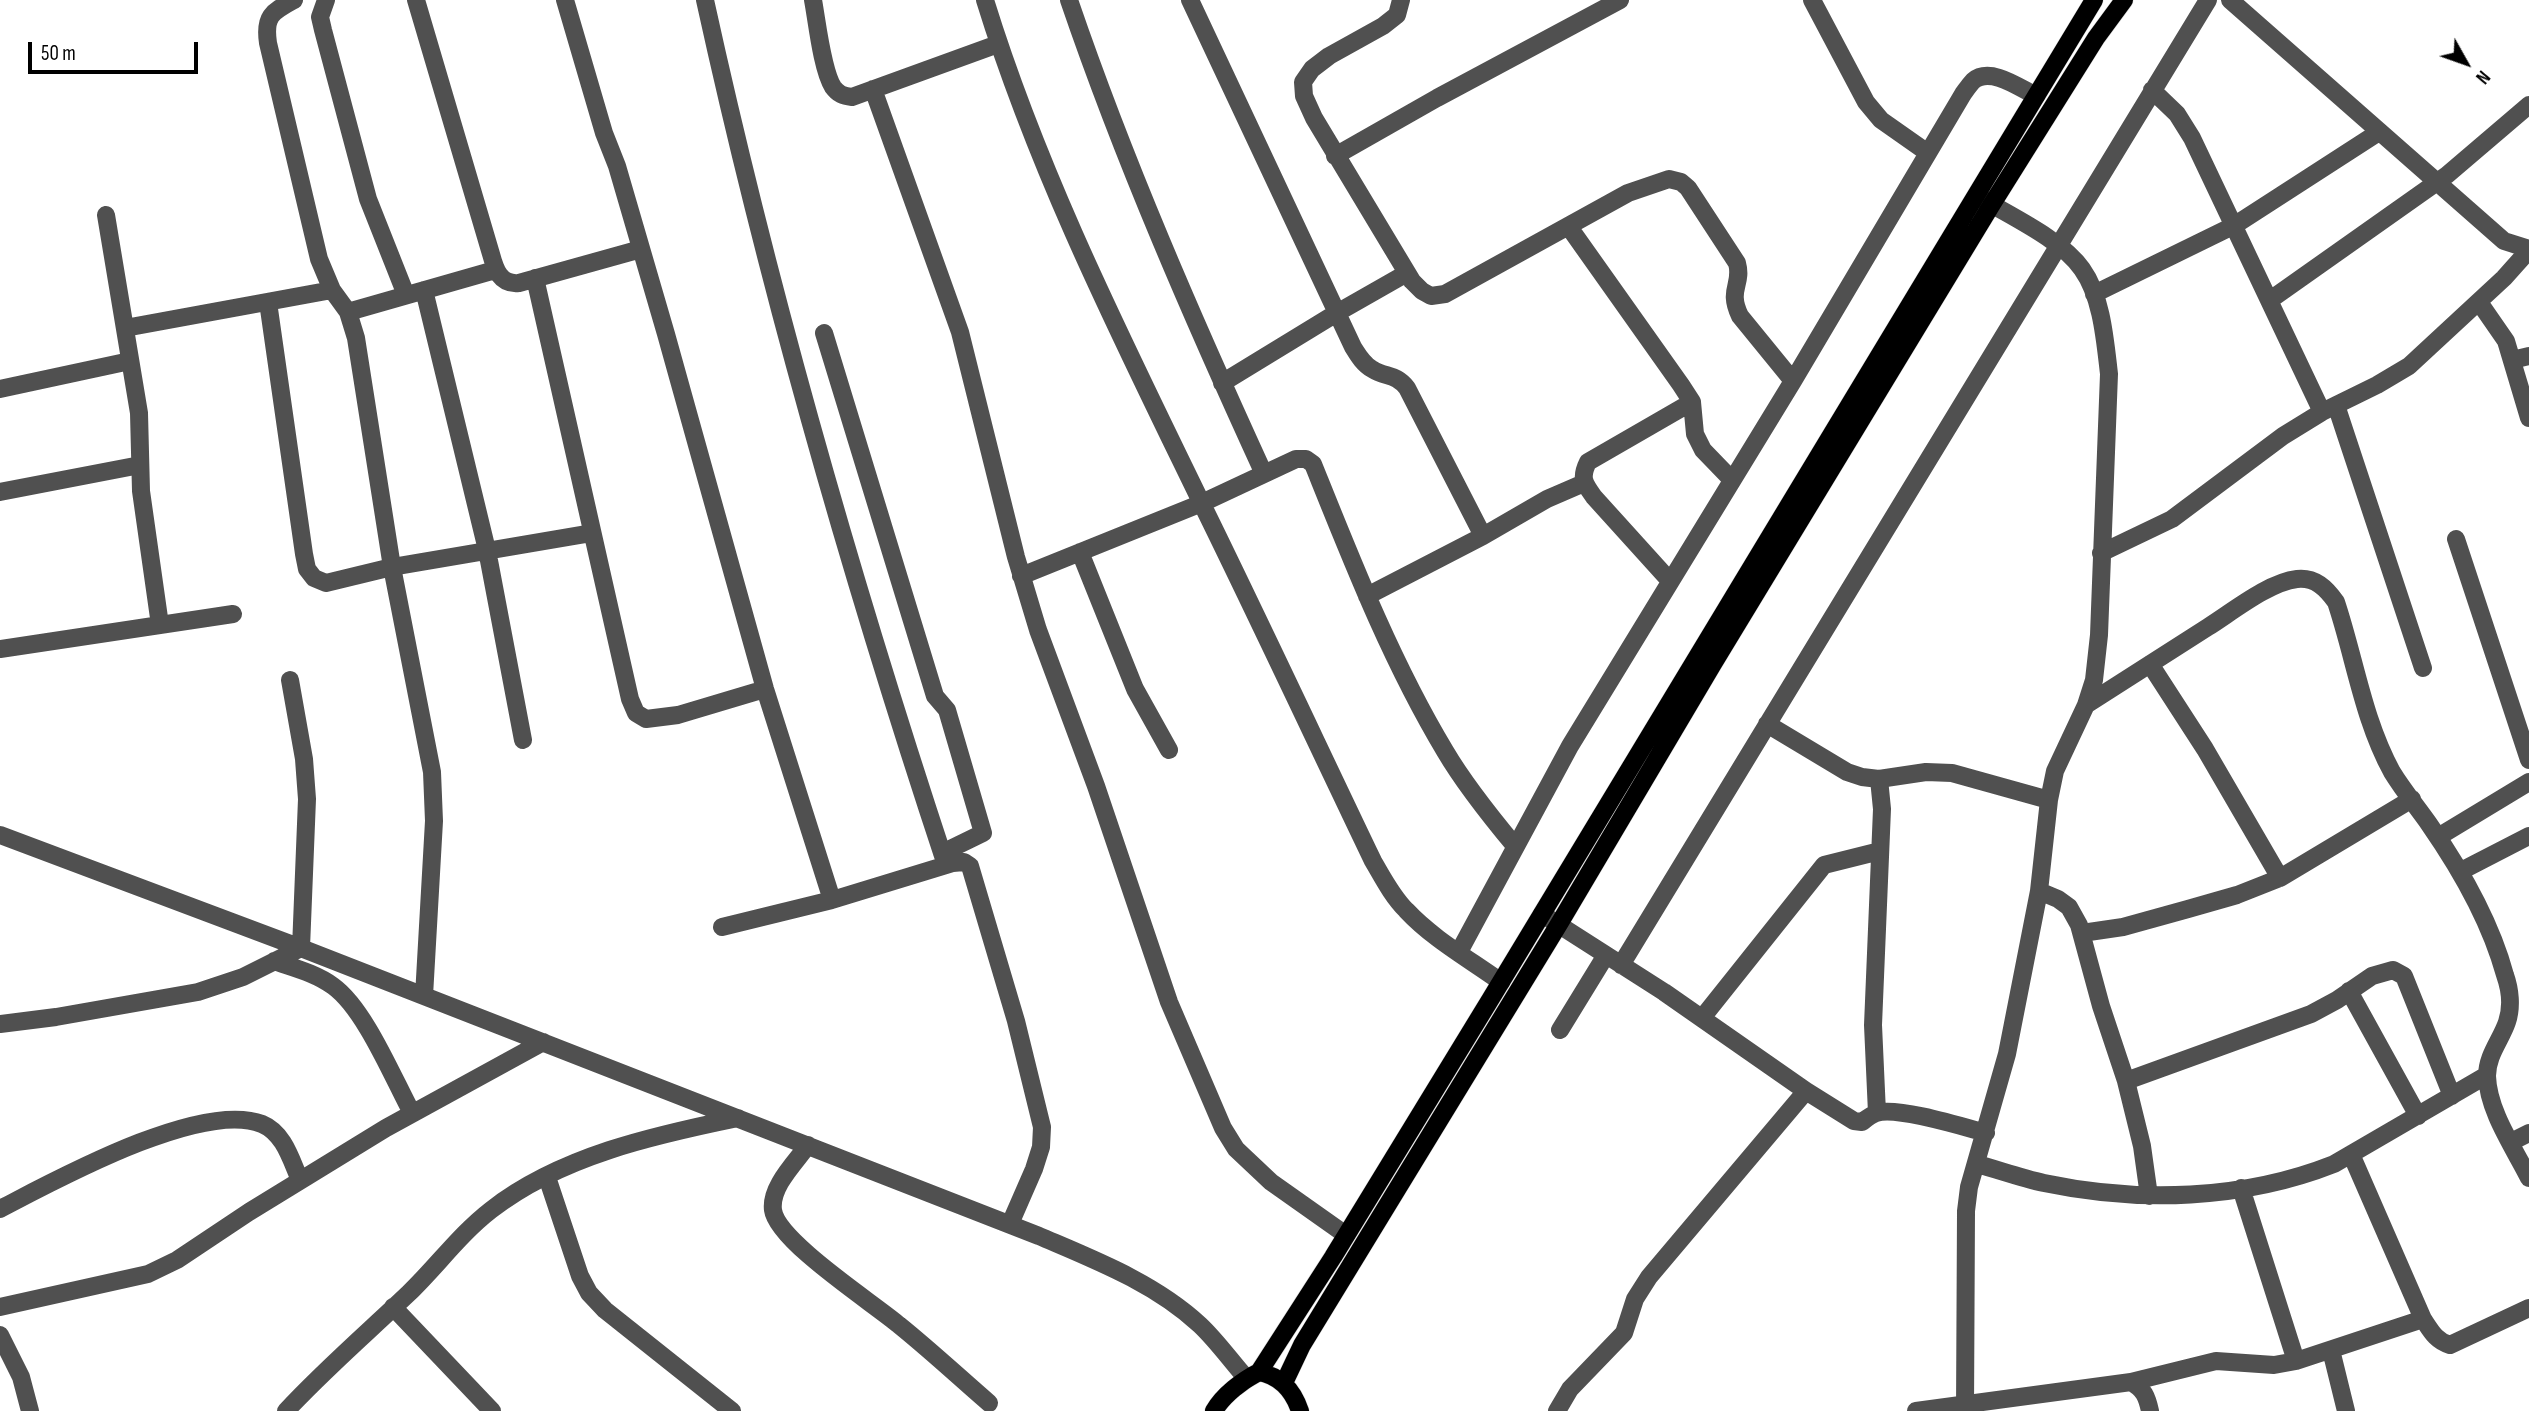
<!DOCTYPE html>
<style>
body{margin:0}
#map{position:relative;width:2529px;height:1411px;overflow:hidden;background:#fff;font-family:"Sofia Sans Condensed",sans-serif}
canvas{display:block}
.north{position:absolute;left:2431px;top:28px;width:70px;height:70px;-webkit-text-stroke:5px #fff;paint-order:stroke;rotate:130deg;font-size:19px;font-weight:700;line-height:28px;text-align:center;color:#000}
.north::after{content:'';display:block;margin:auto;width:24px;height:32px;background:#000;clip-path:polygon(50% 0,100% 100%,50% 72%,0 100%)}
.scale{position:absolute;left:28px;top:42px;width:170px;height:32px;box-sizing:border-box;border:4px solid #000;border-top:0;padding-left:9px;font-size:21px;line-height:24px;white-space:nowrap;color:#000;-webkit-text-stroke:5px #fff;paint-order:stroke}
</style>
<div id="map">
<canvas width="2529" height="1411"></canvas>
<div class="north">N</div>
<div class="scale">50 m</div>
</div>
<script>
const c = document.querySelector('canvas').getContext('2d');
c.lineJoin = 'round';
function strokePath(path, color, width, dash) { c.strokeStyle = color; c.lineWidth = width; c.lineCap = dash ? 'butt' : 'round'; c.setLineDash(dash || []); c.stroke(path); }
const minor = new Path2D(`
 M294,0c-22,12 -30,16 -26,43l51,216 13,31 16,22 8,26 36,229 40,205 2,49 -10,175
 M326,0l-6,17 3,13 45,169 38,96
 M416,0l75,254c4,15 9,31 28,29l122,-34
 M565,0l39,133 13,33 49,168 99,355 67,211
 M705,0c64,292 147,581 241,865
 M813,0c4,21 9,70 20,87 5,7 10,9 19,10l146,-53
 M985,0c54,175 137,339 217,504 58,118 114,238 171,357 10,17 19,35 33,49 27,29 63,49 95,72
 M1069,0c55,161 124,319 195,474
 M1190,0l163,347c5,8 10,17 19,22 14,9 23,4 35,19l76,148
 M1401,0l-4,15 -14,11 -54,30 -17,13 -9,13 1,14 10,22 98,163 10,10 9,5 14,-2 183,-101 41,-14 12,3 7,6 49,75c6,22 -10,26 3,53l53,65
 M1812,0l54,102 15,18 47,33
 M2230,0l274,241 25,8
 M873,89l87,243 56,225 22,73 58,156 73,216 54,126 13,21 35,33 75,53
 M2152,90l25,24 15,24 130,274
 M1335,156l102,-58 183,-98
 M106,215l33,198 2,78 19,134
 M1569,227l112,158 11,17 3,32 8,16 29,30
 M535,278l95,421 6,14 10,6 32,-4 87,-26
 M424,290l63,260 36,190
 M2094,294l141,-69 144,-93
 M2270,300l177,-125 82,-70
 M268,302l36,252 3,15 7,9 12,5 66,-16 200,-34
 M2479,302l27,39 23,77
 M348,312l147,-42
 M125,328l207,-38
 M824,333l111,363 12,14 36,123 -41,20
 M2512,360l17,-4
 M1222,383l113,-69 72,-41
 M0,389l130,-28
 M2336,405l87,263
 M0,492l140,-27
 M2456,539l73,221
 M1080,552l55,137 34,61
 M2101,553l71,-34 111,-83 39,-24 55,-27 32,-19 95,-88 25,-28
 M1021,576l181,-73 94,-44h10l7,5c39,97 78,197 132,287 20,34 45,65 70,95
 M1670,581l-76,-84c-10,-14 -14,-19 -6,-35l104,-60
 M1367,596l116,-60 64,-37 37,-16
 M0,649l233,-35
 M2150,664l55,85 75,129
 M2086,705c41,-26 81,-52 122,-78 24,-15 61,-45 89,-48 18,-2 29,9 39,23 19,57 27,117 56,170 11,18 25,35 37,52 32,46 61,96 76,151 5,14 7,32 2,47 -6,18 -20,33 -20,54 1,35 27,72 42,102
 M1767,724l80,48 15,5 17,2 47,-7 26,1 97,27
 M0,835l301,113 738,288c56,24 116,47 161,89 17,16 31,36 47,54
 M2438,837l91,-55
 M2461,871l68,-35
 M2039,891l19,8 11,8 10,18 22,81 25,75 16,65 7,50
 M1542,914l122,78 142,99 48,30 8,1c4,-3 9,-7 14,-9 21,-7 88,14 110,20
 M722,927l110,-27 121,-37 11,-1 6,4 46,155 26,106 -1,20 -7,22 -24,55
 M2082,933l41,-6 65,-18 49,-14 43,-17 132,-79
 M1459,952l111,-206 223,-365 170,-287c3,-4 7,-10 10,-13 17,-15 47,7 63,15
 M274,961c20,7 41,12 59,25 32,23 60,92 79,127
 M1621,965l587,-965
 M2349,991l69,125
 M1702,1018l122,-153 56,-14
 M0,1024l56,-7 142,-25 45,-15 58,-29 6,-149 -3,-40 -14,-79
 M1560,1030l46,-75
 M2126,1081l185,-67 26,-14 35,-24 21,-6 11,6 48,120
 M1877,1113l-4,-88 9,-216 -3,-30
 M2511,1142l18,-9
 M808,1145c-13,18 -38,42 -35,65 4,31 100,93 126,115 31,25 60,52 90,78
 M2351,1154l72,165c8,12 13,22 27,26l79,-37
 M1977,1164c22,6 44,14 67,19 95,20 199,17 290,-19l153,-89
 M547,1177l33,99 9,17 16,17 127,101
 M2241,1188l55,173
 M0,1209c56,-29 201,-109 262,-85 22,9 29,36 38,56
 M0,1307l148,-33 29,-14 72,-48 137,-84 157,-86
 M393,1307l99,104
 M0,1335l21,42 9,34
 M2331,1350l15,61
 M2131,1382l85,-21 58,4 22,-4 127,-42
 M286,1411c39,-42 82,-79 123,-118 28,-27 51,-59 82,-83 69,-54 164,-75 247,-92
 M1557,1411l13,-22 54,-56 11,-34 14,-22 157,-186
 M1916,1411l215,-29c13,7 16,15 19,29
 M1965,1411l1,-200 3,-24 38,-133 32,-163 10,-91 6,-29 31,-66 8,-25 5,-45 10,-261c-4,-34 -7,-77 -27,-105 -21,-30 -72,-53 -103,-72`);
const major = new Path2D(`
 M1259,1372l74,-115 157,-257 604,-1000
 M1284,1383l18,-38 257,-421 154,-260 279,-460 104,-166 28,-38
 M1214,1411c9,-16 29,-31 45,-39 21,4 34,18 41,39`);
strokePath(major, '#dbdbdb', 19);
strokePath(minor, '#505050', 18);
strokePath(major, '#000', 18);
</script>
